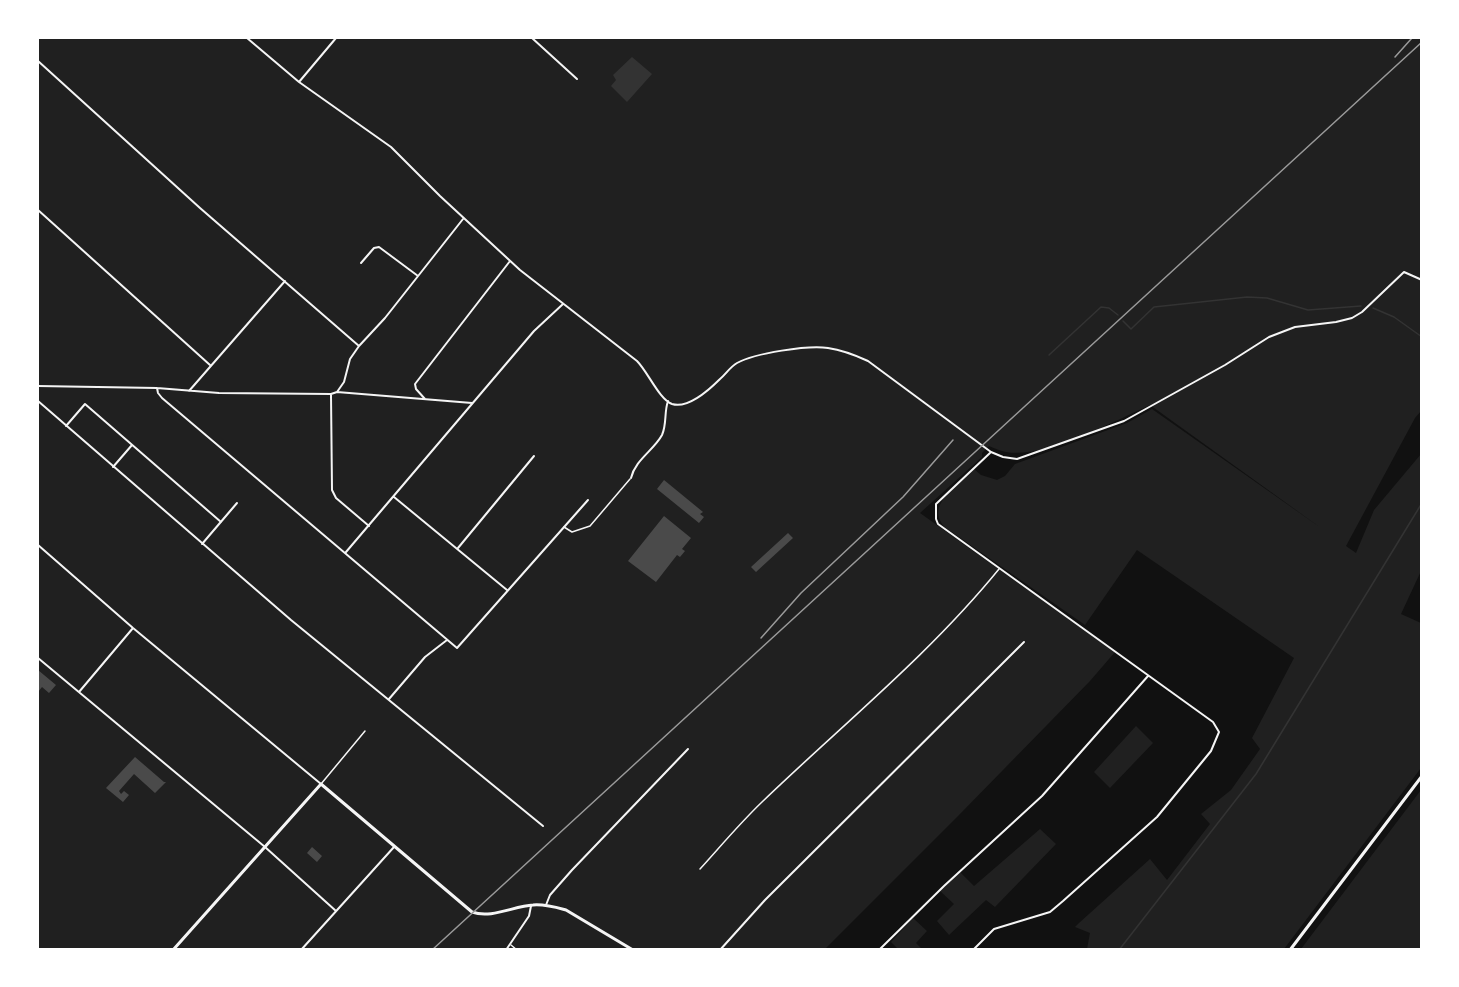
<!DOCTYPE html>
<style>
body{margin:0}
#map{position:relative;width:1459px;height:987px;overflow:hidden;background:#111;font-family:"PT Sans",sans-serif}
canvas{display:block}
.frame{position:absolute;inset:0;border:39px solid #fff;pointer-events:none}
</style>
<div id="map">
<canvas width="1459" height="987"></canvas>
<div class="frame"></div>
</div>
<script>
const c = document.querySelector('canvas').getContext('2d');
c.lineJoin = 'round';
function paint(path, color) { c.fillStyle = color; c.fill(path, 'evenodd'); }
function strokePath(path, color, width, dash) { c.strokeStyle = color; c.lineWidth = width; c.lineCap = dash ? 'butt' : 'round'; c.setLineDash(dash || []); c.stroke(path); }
const green = new Path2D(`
 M38,38h1383v373l-6,7 -69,128 10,7 18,-43 47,-56v117l-20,43 20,9v145l-137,181h-197l3,-16 -15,-6 4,-4 71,-64 17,21 43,-56 -9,-10 30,-24 29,-41 -8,-11 42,-80 -157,-108 -52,75 -139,-97c-23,-22 13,-44 28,-59l7,6 16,5 8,-4 10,-12 112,-41 25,-14 169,119 -171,-123c-35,16 -107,54 -144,47 -5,-1 -12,-4 -17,-6l-7,7v4l-62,56 195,139 -25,29 -131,134 -134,134h-787z
 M1136,726l17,17 -43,45 -16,-16z
 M1421,790v159h-120z
 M1040,829l16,15 -61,63 -9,-7 -37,35 -12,-14 17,-17 -14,-13 20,-19 14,14z
 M913,918l14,13 -11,12 6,6h-24l-7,-7z`);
const water = new Path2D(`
 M632,57l20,17 -25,28 -16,-16 5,-6 -3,-5z`);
const stream = new Path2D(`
 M1373,308l21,9 28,20
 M1123,321l8,8 23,-22 93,-10 20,1 41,12 53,-4
 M1049,355l52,-48 8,1 9,7
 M1119,950l137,-176 166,-271`);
const building = new Path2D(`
 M664,480l39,32 -3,2 4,3 -5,6 -42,-34z
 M664,516l27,22 -9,11 3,2 -5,6 -3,-2 -21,27 -28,-21z
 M788,533l5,5 -37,34 -5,-5z
 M38,670l18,15 -7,8 -7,-6 -4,5z
 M135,757l29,25h2l-11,11 -21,-19 -15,17 2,3 3,-3 5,4 -6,7 -17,-14z
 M312,847l10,9 -5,6 -10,-9z`);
const service = new Path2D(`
 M564,527l8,5 18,-6 40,-47
 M321,784l44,-53
 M700,869c20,-22 40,-46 62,-67 80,-77 167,-147 237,-233
 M511,945l6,5`);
const minor = new Path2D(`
 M247,38l52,44 92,65 49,49 80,74 117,91c11,11 22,38 35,43 16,5 38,-15 48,-25 6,-5 10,-12 17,-16 18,-10 71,-18 91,-15 14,2 27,7 40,13l123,91 12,5 14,2 107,-38 101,-56 44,-28 26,-10 41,-5 16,-4 10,-6 42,-40 18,8
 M532,38l45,41
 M38,61l162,147 159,138
 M299,82l37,-44
 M38,210l172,155
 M361,263l13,-15 5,-1 39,29
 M38,386l119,2 62,5 112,1 6,-2 135,11
 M157,388l1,5 4,5 295,250 131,-148
 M189,391l96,-110
 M337,392l7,-10 6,-23 9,-13 26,-28 78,-99
 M331,395l1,95 4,8 33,28
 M425,399l-9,-10 -1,-5 95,-123
 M38,401l253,219 252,206
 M66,426l19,-22 136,118
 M113,467l19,-22
 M631,478c4,-18 23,-28 31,-43 5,-11 2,-23 6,-34
 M394,497l113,93
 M202,544l35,-41
 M38,545l95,83 188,156
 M458,548l76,-92
 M346,552l188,-221 29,-27
 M38,658l227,189 71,64
 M79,692l54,-64
 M389,699l36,-42 22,-17
 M546,905l4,-10 22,-25 116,-121
 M301,950l93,-103
 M506,950l23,-34 2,-10
 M720,950l45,-50 259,-258
 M879,950l65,-64 98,-90 106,-120
 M973,950l21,-21 56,-17 13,-11 94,-84 54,-66 8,-19 -6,-10 -275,-198 -2,-5v-15l54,-51`);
const tertiary = new Path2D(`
 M173,950l148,-166 151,128c19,7 42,-6 61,-7 12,-1 22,2 33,5l67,40
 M1290,950l132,-174`);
const rail = new Path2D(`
 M1395,57l17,-19
 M761,638l40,-45 102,-96 50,-57
 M432,950l990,-908`);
paint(green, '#202020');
paint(water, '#333');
strokePath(stream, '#333', 1.5);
paint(building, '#4a4a4a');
strokePath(service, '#f5f5f5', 1.5);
strokePath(minor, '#f5f5f5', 2);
strokePath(tertiary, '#f5f5f5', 3);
strokePath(rail, '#9a9a9a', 1.5);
</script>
